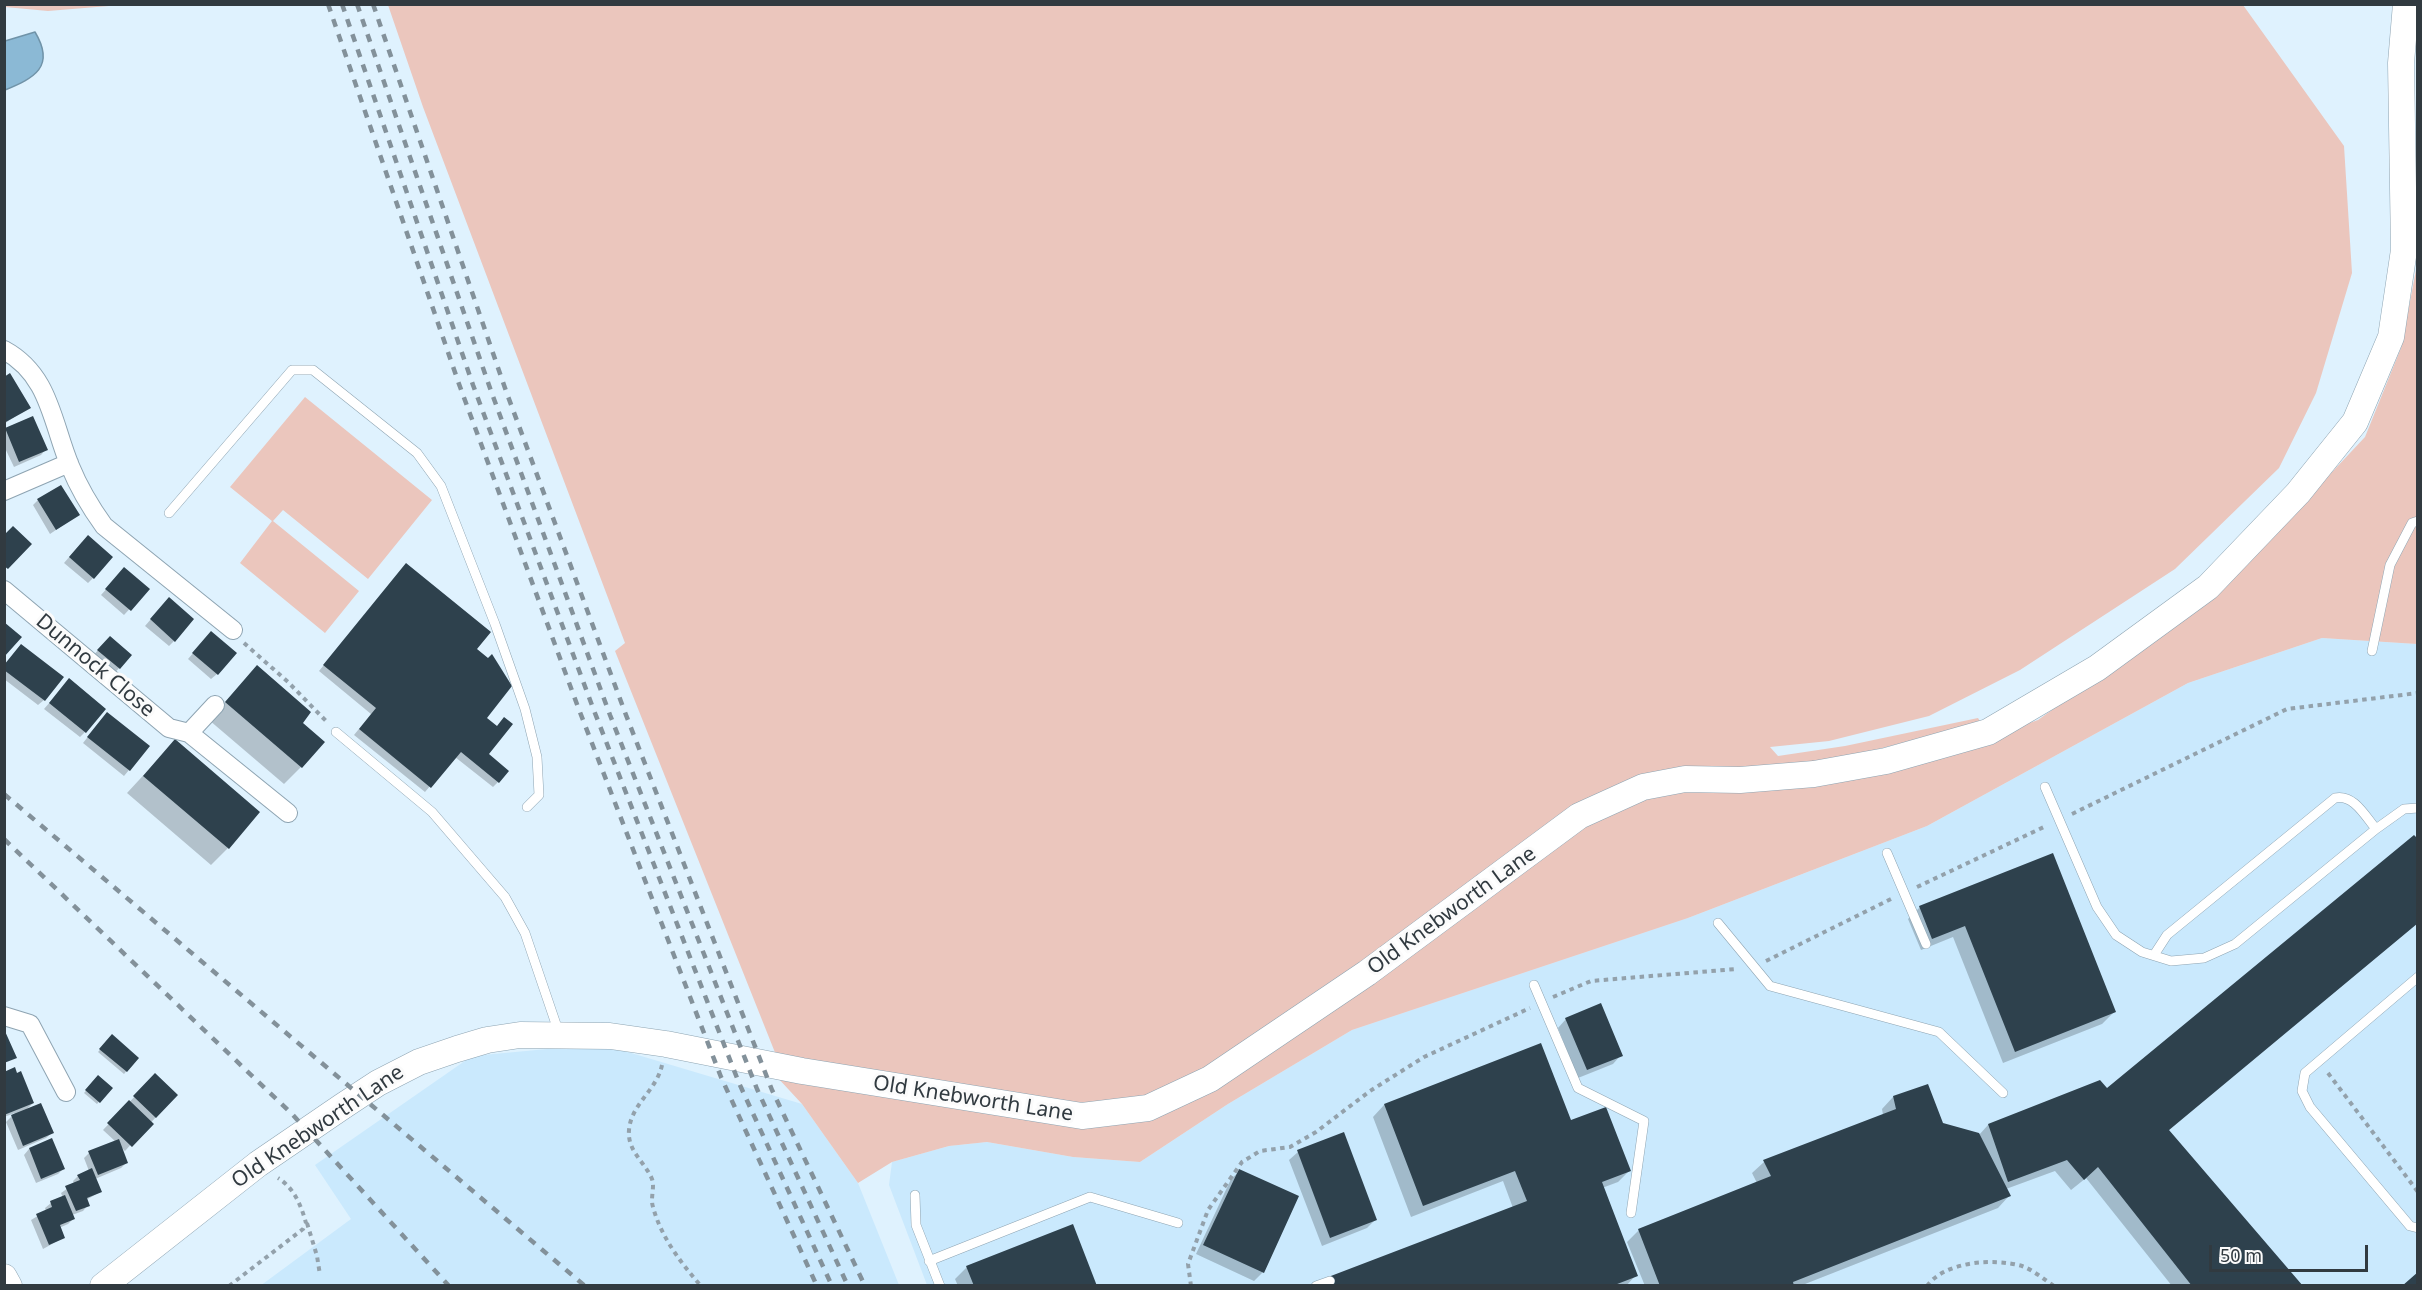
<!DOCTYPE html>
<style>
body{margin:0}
#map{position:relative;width:2422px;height:1290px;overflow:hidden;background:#dff2fe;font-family:"Noto Sans",sans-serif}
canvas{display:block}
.frame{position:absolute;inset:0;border:6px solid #313a40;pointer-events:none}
.scale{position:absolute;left:2209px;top:1245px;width:159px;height:27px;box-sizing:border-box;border:3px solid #313a40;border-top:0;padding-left:8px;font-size:18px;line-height:21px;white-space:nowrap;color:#313a40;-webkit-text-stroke:4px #fbfbfb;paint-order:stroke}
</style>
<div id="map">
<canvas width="2422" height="1290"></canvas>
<div class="frame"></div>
<div class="scale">50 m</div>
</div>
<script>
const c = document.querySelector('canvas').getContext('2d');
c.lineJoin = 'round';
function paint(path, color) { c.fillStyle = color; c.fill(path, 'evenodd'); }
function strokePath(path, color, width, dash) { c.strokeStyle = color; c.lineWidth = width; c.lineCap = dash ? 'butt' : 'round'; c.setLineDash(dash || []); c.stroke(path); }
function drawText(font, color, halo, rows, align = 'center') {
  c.font = font + ' "Noto Sans",sans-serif'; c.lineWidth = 6; c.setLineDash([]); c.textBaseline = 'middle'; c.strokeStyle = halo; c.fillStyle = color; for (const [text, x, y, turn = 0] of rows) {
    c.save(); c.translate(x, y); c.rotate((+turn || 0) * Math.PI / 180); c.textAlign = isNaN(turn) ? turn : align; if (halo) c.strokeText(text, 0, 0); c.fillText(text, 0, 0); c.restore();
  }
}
const built = new Path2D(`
 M2322,638l95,6v641h-1490l-38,-100 3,-23 57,-16 38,-4 86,15 67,5 88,-58 124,-74 336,-112 239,-92 261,-143z
 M601,1044l201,60 56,79 41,102 -639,1 91,-67 -36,-54 157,-109z`);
const green = new Path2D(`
 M4,5l1,-1 116,1 -73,6 -43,-4z
 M388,5h1855l101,141 8,127 -36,120 -37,75 -104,101 -155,101 -91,46 -100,25 -59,6 8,9 67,-10 133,-28 3,5 -142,36 -193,18 -447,298 -55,25 -62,7 -306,-52 -161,-404 10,-8 -202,-536z
 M2417,265v379l-95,-6 -134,45 -261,143 -239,92 -336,112 -124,74 -88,58 -67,-5 -86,-15 -38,4 -57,16 -34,21 -56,-79 -25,-27 367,44 439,-295 52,-25 47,-10 243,-31 113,-40 138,-99 97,-86 92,-98 36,-89z
 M305,397l127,103 -64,79 -85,-69 -10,11 86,70 -34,42 -85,-70 32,-42 -42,-34z`);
const water = new Path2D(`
 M35,32c21,35 -1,46 -30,58v-49z`);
const shadow = new Path2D(`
 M4,378l25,29 -25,17z
 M32,418l14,31 -5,6 -27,12 -10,-21v-15z
 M38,500l40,15 -28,19 -17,-29z
 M82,542l11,36 -5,5 -24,-20z
 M401,571l73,78 11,69 1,36 12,28 -5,5 -38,-30 -30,35 -71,-57 17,-21 -52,-43z
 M119,575l29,14 -24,26 -23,-20z
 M163,605l11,36 -5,5 -24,-20z
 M206,638l11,36 -6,5 -23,-20z
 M104,643l26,12 -16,19 -21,-18z
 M4,666l40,34 -6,5 -34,-26z
 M257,667l44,56v44l-17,17 -75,-64z
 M64,686l21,46 -5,5 -36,-28z
 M102,719l27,51 -5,6 -41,-33z
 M175,741l53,107 -17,17 -84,-72z
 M2052,855l62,157 -12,12 -99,39 -50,-126 -32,13 -13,-31 12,-12z
 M2418,923l-250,208 133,155h-129l-86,-108 -15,12 -16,-19 -49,18 3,7 -11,12 -198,78h-155l-18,-44 12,-12 118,-47 -5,-10 12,-11 119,-47 -1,-6 11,-12 49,27 37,11 9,-10 119,-35z
 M1566,1019l55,36 -8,9 -35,14 -20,-50z
 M112,1036l25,23 -13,15 -26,-22z
 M4,1073l29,30 -9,9 28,21 -6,5 -28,12 -12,-28 9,-9 -11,4z
 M155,1075l21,20 -51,56 -5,-5 7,16 -6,6 -26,11 5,13 -14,8 2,5 -5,6 -11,4 1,4 -5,5 -9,4 4,10 -20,11 -12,-29 15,-9 -1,-3 6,-5 12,-5 -2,-5 13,-9 -1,-3 5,-5 11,-5 -5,-13 5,-5 27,-11 -13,-12z
 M98,1077l13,11 -14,16 -13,-11z
 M1384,1105l186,17 59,49 -11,11 -16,6 34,87 -10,11h-308l195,-78 -10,-27 -92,36 -38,-100z
 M52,1140l11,29 -5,5 -22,9 -12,-28 5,-6z
 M1298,1152l77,68 -8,8 -45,18 -33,-86z
 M1240,1171l23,101 -9,9 -58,-27 35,-75z
 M967,1267l128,19h-137l-3,-7z`);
const building = new Path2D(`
 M10,373l21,35 -27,15v-46z
 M33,416l15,34 -29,12 -14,-34z
 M61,485l19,30 -24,15 -19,-31z
 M13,526l19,18 -24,25 -4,-3v-31z
 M88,535l25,22 -19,22 -25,-22z
 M406,563l85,69 -14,17 11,9 4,-4 20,32 -25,32 10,8 7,-9 9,7 -24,30 20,17 -10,12 -38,-31 -30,36 -72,-59 17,-21 -53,-43z
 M124,567l26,22 -19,22 -26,-22z
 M169,597l25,22 -19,23 -25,-23z
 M4,622l18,15 -18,20z
 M211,631l26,22 -19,22 -26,-22z
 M110,636l22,19 -12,14 -23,-19z
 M21,644l43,33 -19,24 -41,-31v-5z
 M257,665l54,47 -8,11 22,19 -23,26 -77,-66z
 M69,678l37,31 -20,24 -37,-30z
 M107,712l43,34 -20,25 -43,-34z
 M175,739l85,73 -31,37 -86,-73z
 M2414,835l4,4v84l-249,207 134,156h-111l-94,-119 -14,13 -17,-20 -59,22 -20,-58 112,-44 7,8z
 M2053,853l63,159 -101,40 -50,-126 -33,13 -13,-33z
 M1601,1003l22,53 -36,14 -22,-52z
 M4,1029l13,29 -13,5z
 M112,1034l27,24 -12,14 -28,-23z
 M1541,1043l30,77 35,-13 25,64 -29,11 36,94 -26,10h-286l-3,-7 204,-78 -12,-30 -92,35 -39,-102z
 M15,1067l2,6 4,-2 13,32 -30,12v-43z
 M155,1073l23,22 -22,23 -23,-22z
 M98,1075l15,13 -13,15 -15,-13z
 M1928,1084l15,39 36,10 32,63 -218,86 1,4h-134l-22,-57 133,-53 -8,-16 133,-51 -3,-13z
 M129,1100l25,24 -22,23 -25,-24z
 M41,1103l13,30 -31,13 -12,-31z
 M1344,1132l33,88 -47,18 -33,-88z
 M52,1138l13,31 -24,10 -12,-31z
 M119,1139l9,24 -30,12 -10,-24z
 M92,1168l10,24 -15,6 3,8 -14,5 -11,-25 15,-6 -3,-5z
 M1239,1169l60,27 -35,77 -61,-28z
 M65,1195l10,24 -15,6 5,13 -16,7 -13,-31 16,-7 -2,-6z
 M1073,1224l24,62h-123l-8,-20z
 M2418,1272v14h-16z`);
const path = new Path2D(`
 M244,643l44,39 39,40
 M2072,814l215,-105 131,-16
 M1917,887l129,-61
 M1766,961l125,-62
 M1553,997l38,-16 145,-12
 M662,1065c-5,25 -31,39 -33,65 -2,21 16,32 23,49 3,9 -2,19 1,28 8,30 28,56 48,79
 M2328,1073l90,119
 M307,1223l10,33 3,19
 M229,1286l74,-57 3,-6c-5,-18 -12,-35 -28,-45
 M1191,1286l-3,-22 20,-54 34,-48 18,-11 30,-4 26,-15 54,-41 54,-34 106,-49
 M1927,1286c18,-25 67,-28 95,-20 11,4 23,14 32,20`);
const lane = new Path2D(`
 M169,513l123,-143h21l104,83 24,33 54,138 30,85 12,48 2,38 -12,12
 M2372,651l18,-86 22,-42 6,-2
 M336,732l96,80 73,85 20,36 34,100
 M2045,787l52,120 19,28 26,17 29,9 33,-3 31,-14 141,-115 28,-20 14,-1
 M1887,853l39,91
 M1718,923l52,63 169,46 64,61
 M2154,955l13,-20 168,-137c19,-4 30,18 41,31
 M2418,977l-113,96 -3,18 8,16 100,119 8,2
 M1534,985l44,103 66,33 -13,92
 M915,1195l1,30 24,61
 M929,1261l161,-64 88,26
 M1316,1286l14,-5`);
const street = new Path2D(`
 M4,350c46,25 48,73 66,116 9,22 21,42 34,60l129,104
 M4,491l65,-28
 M4,590l165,138 20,5 99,80
 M189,733l26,-28
 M4,1016l26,8 36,68`);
const secondary = new Path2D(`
 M4,1277l5,9
 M103,1286l155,-122 85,-58 35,-23 41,-21 38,-13 30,-9 33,-5 90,1 56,8 136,27 280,45 66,-8 62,-29 157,-106 212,-157 64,-29 42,-8 55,1 74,-6 72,-13 102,-29 109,-64 111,-81 90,-94 57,-71 36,-85 13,-87 -3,-187 5,-59`);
const rail = new Path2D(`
 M328,4l131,380 119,323 143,370 96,209
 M342,4l131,381 120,323 146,375 93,203
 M357,4l134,387 119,324 147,374 91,197
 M373,4l133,387 120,324 146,375 93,196
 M4,794l581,492
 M4,839l288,275 157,172`);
const streetNames = [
 ["Dunnock Close",95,666,40],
 ["Old Knebworth Lane",1452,911,-36],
 ["Old Knebworth Lane",973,1099,9],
 ["Old Knebworth Lane",318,1127,-34]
];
paint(built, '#cae9fd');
paint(green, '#ebc6bd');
paint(water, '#8bb9d5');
strokePath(water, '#7093a8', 1.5);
paint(shadow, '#0003');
paint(building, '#2e414d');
strokePath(lane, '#8ea4b2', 10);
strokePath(street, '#8ea4b2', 20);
strokePath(secondary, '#8ea4b2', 27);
strokePath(path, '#93a1ab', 4, [4.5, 4.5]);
strokePath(lane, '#fff', 9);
strokePath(street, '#fff', 18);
strokePath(secondary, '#fff', 26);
strokePath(rail, '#83919a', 4.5, [8, 8]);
drawText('21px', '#313a40', '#fbfbfb', streetNames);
</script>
